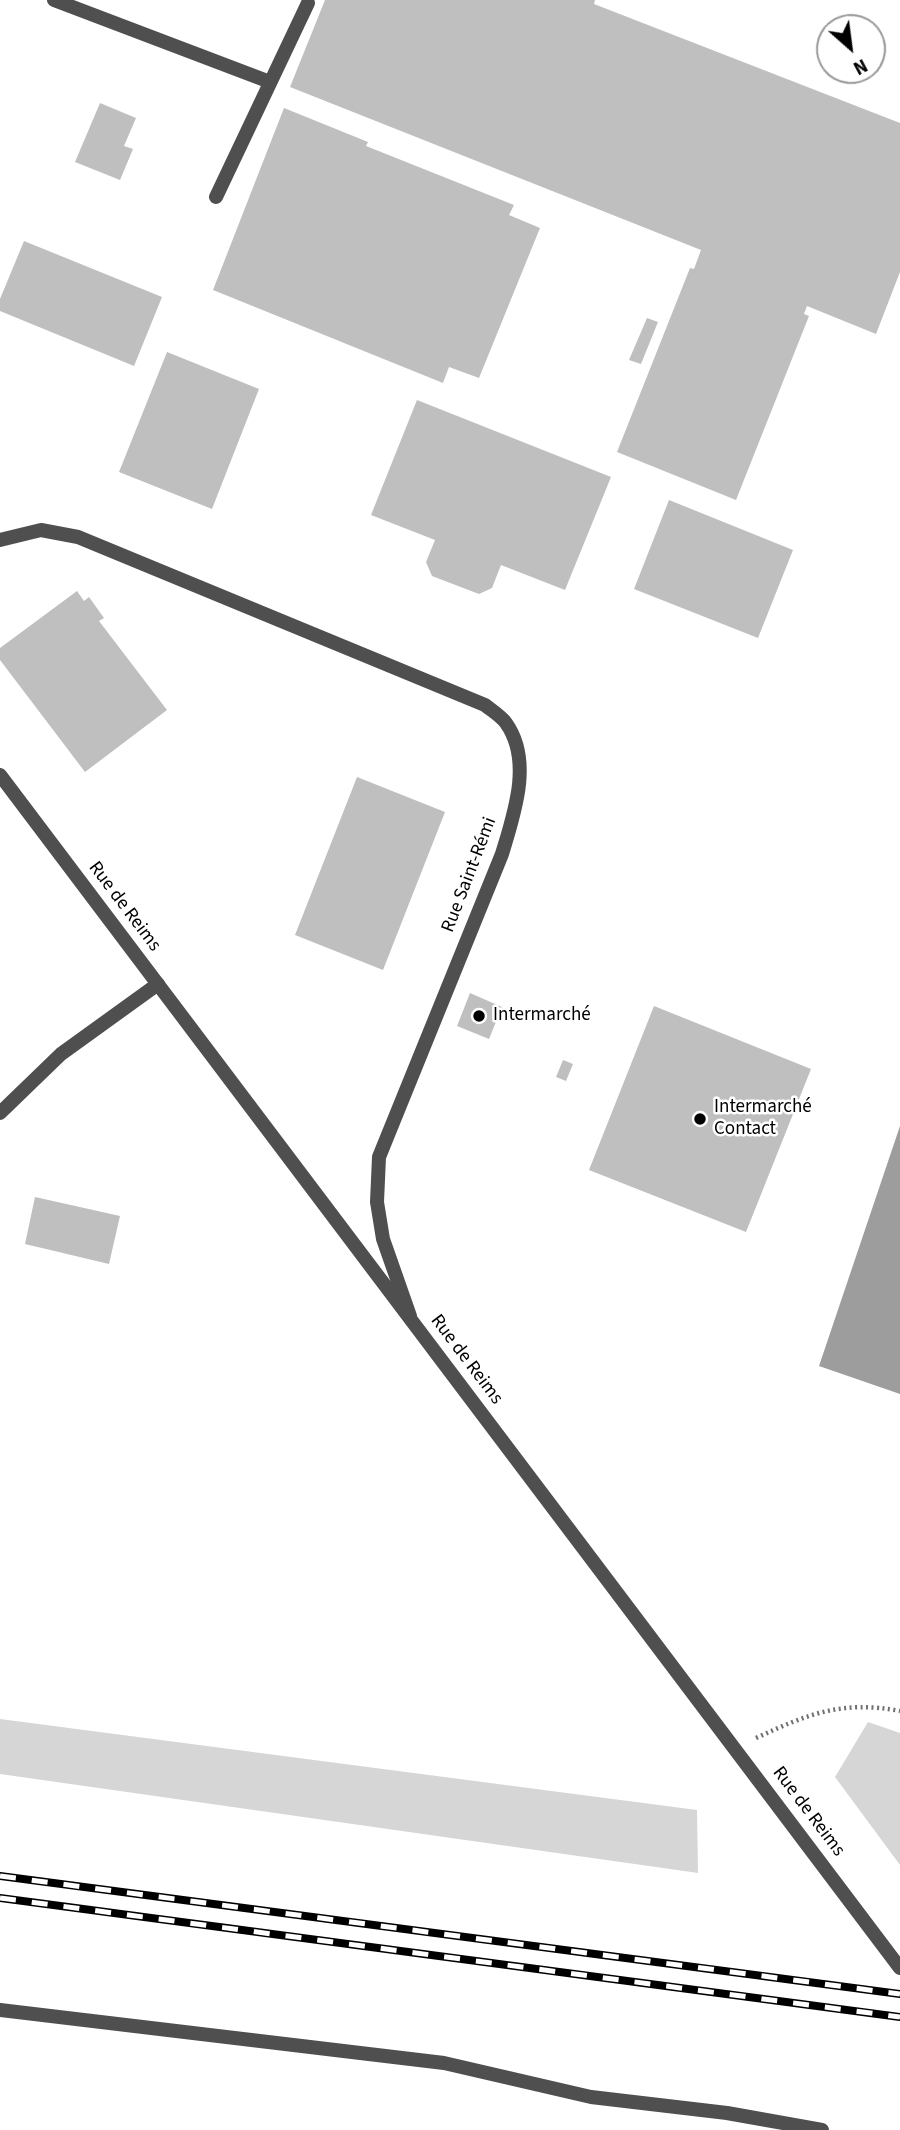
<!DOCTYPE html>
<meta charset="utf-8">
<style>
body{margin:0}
#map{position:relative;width:900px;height:2130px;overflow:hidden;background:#fff;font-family:"Source Sans 3",sans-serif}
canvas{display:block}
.north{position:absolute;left:816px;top:14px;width:70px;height:70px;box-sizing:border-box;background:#fff;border:2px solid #999;border-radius:50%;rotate:152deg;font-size:19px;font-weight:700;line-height:28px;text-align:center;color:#000}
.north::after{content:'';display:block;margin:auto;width:24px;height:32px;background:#000;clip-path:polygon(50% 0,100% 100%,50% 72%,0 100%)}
</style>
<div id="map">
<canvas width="900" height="2130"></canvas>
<div class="north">N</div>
</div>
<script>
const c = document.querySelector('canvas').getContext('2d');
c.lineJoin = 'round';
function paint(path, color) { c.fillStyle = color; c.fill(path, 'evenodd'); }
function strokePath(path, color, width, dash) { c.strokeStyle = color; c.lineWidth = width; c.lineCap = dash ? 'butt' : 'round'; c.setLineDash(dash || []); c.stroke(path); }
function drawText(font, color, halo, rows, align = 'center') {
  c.font = font + ' "Source Sans 3",sans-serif'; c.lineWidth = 5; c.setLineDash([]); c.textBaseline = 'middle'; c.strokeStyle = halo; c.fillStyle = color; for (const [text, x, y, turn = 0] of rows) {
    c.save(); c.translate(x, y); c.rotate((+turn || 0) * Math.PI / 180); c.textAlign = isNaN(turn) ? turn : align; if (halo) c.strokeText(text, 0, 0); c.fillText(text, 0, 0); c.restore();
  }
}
const green = new Path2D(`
 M0,1719l697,91 1,63 -698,-99z
 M868,1722l32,11v132l-65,-88z`);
const water = new Path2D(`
 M900,1126v268l-81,-28z`);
const building = new Path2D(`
 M325,0h270l-1,4 306,119v149l-24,62 -69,-28 -3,8 5,2 -73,184 -119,-48 73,-184 4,1 7,-19 -411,-163z
 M100,103l36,15 -12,28 9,3 -13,31 -45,-18z
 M284,108l84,34 -2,4 148,59 -5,10 31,13 -61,150 -30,-11 -6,16 -230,-93z
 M24,241l138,56 -28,69 -134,-55v-12z
 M647,318l11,4 -17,42 -12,-4z
 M167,352l92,37 -47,120 -93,-37z
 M417,400l194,77 -46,113 -64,-25 -9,23 -13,6 -47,-18 -6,-14 9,-22 -64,-25z
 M669,500l124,50 -35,88 -124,-49z
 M77,591l7,10 5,-4 15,21 -5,3 68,89 -82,62 -85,-112v-12z
 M357,777l88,35 -62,158 -88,-35z
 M470,993l32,14 -13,32 -32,-13z
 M654,1006l157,63 -65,163 -157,-62z
 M563,1060l10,4 -7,17 -10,-4z
 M35,1197l85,19 -11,48 -84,-20z`);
const path = new Path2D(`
 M756,1738c52,-24 86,-38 144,-27`);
const service = new Path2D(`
 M54,0l216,82
 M216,197l92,-194
 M0,540l41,-10 37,7 407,168c6,5 16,11 21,18 27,38 8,91 -4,131l-123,303 -2,45 6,37 27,77
 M0,1113l61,-59 97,-70
 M0,2010l444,53 147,34 136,16 95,17`);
const tertiary = new Path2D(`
 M0,775l900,1193`);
const rail = new Path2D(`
 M0,1876l900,118
 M0,1898l900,119`);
const markers = [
 [479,1016,7,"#000"],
 [700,1119,7,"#000"]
];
const streetNames = [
 ["Rue Saint-Rémi",470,875,-69],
 ["Rue de Reims",124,907,53],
 ["Rue de Reims",466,1360,53],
 ["Rue de Reims",808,1812,53]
];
const poiNames = [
 ["Intermarché",493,1016],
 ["Intermarché",714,1108],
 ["Contact",714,1130]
];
paint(green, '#d6d6d6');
paint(water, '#9d9d9d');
paint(building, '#bfbfbf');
strokePath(path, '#717171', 4.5, [2, 3.5]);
strokePath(service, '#4f4f4f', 14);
strokePath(tertiary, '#4f4f4f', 14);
strokePath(rail, '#000', 8);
strokePath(rail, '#fff', 5, [16]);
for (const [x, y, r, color] of markers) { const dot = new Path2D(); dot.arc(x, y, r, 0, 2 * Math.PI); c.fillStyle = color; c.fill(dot); strokePath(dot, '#fff', 2.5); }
drawText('19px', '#000', '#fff', streetNames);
drawText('19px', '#000', '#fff', poiNames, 'left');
</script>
